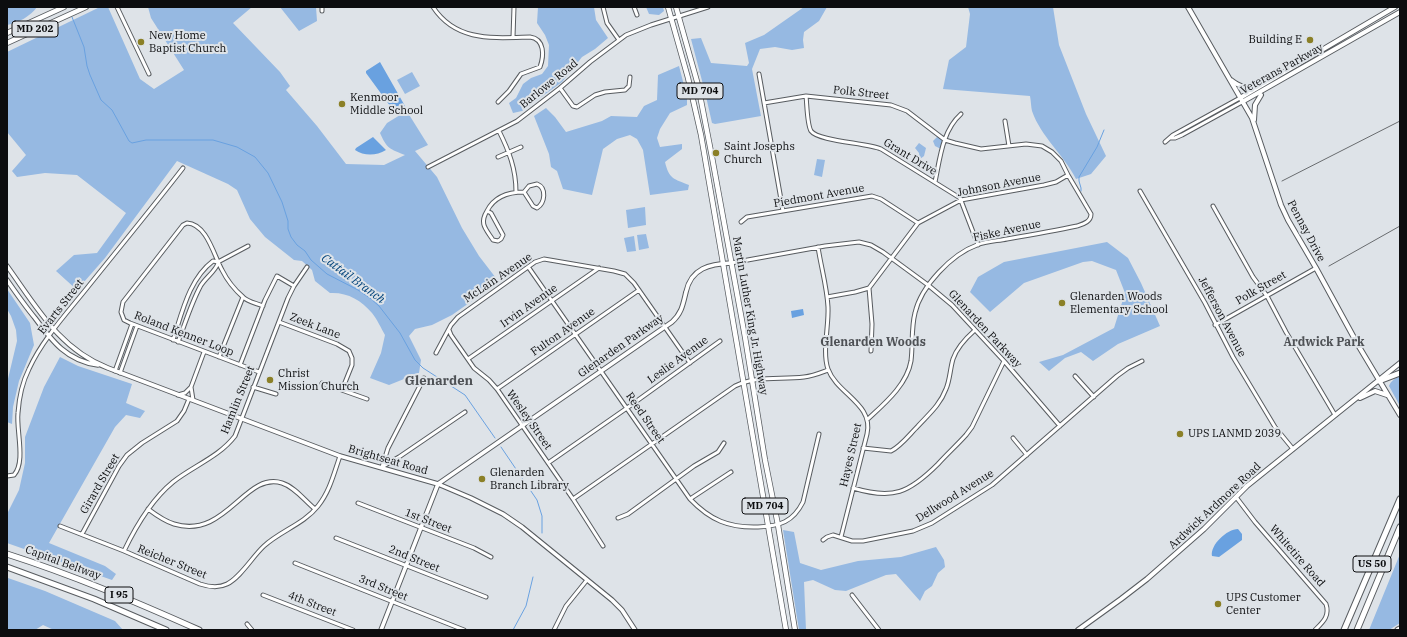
<!DOCTYPE html>
<style>
body{margin:0}
#map{position:relative;width:1407px;height:637px;overflow:hidden;background:#dee3e8;font-family:"IBM Plex Serif",serif}
canvas{display:block}
.frame{position:absolute;inset:0;border:8px solid #0c0d0f;pointer-events:none}
</style>
<div id="map">
<canvas width="1407" height="637"></canvas>
<div class="frame"></div>
</div>
<script>
const c = document.querySelector('canvas').getContext('2d');
c.lineJoin = 'round';
function paint(path, color) { c.fillStyle = color; c.fill(path, 'evenodd'); }
function strokePath(path, color, width, dash) { c.strokeStyle = color; c.lineWidth = width; c.lineCap = dash ? 'butt' : 'round'; c.setLineDash(dash || []); c.stroke(path); }
function drawText(font, color, halo, rows, align = 'center') {
  c.font = font + ' "IBM Plex Serif",serif'; c.lineWidth = 4; c.setLineDash([]); c.textBaseline = 'middle'; c.strokeStyle = halo; c.fillStyle = color; for (const [text, x, y, turn = 0] of rows) {
    c.save(); c.translate(x, y); c.rotate((+turn || 0) * Math.PI / 180); c.textAlign = isNaN(turn) ? turn : align; if (halo) c.strokeText(text, 0, 0); c.fillText(text, 0, 0); c.restore();
  }
}
const green = new Path2D(`
 M7,7h30c-6,9 -19,16 -30,18z
 M100,7h8l32,72 14,10 30,-19 -33,-52 -3,-11h104l-19,16 47,49 10,14 -4,4 31,36 29,38 38,1 21,-10c-15,-6 -18,-6 -25,-22l7,-10 18,-11 3,1 20,32 -13,6 22,26 25,51 17,28 20,26 -47,33 -20,10 -17,4 -6,7 12,24 -2,13 -30,12 -19,-7 11,-25 4,-18c-4,-7 -8,-16 -13,-22 -11,-13 -25,-21 -42,-20l-15,-12 -3,-11 -10,-9 -8,-1 -29,-23 -15,-18 -13,-29 -9,-6 -51,-23 -72,97 -28,32 -21,-19 18,-16 23,-2 29,-40 -49,-38 -32,-2 -28,4 -5,-6 14,-16 -19,-23v-80z
 M280,7h36l1,14 -18,10z
 M538,7h56l2,13 12,18 -13,11 -13,8 -20,25 -40,29 -9,2 -4,-10 7,-5 7,-14 8,-6 11,-4 6,-8 1,-21 -4,-10 -8,-12z
 M646,7h17l1,4 -5,4 -10,-1z
 M804,7h23l-8,14 -15,11 -1,8 1,8 -12,2 -17,-3 -15,2 -8,20 9,47 -46,8 -3,-1 -7,-31 -14,-53 10,-1 10,25 36,3 2,-3 -4,-20 19,-8z
 M968,7h85l6,38 27,69 20,42 -15,18 -15,5c-12,-24 -35,-42 -44,-68 -1,-4 -1,-10 -2,-15l-87,-7 6,-29 17,-13 4,-33z
 M679,66l8,31v8l-17,8 -10,16 -3,9 3,9 22,-3v5l-17,13c4,17 9,17 24,23l-1,5 -38,5 -7,-45 -6,-11 -7,-4 -13,4 -14,10 -11,46 -29,-6 -6,-18 -6,-4 -2,-13 -15,-38 12,-8 9,9 11,15 36,-11 9,-5 26,1 7,-11 13,-6 1,-25z
 M412,72l8,14 -15,8 -8,-14z
 M937,137h3l3,5 -2,7 -6,-3 -2,-5z
 M919,143l7,5 -2,8 -4,3 -1,-6 -4,-5z
 M817,159l8,1 -3,17 -8,-2z
 M645,207l1,18 -18,3 -2,-18z
 M646,234l3,14 -10,2 -2,-15z
 M634,236l2,15 -9,1 -3,-14z
 M1107,242l21,16 13,25 19,43 -42,18 -25,17 -12,-9 -16,6 -16,13 -10,-9 24,-7 51,-27 11,-35 -9,-23 -24,-9 -9,1 -59,21 -34,29 -20,-20 8,-15 26,-15z
 M7,289l23,34 4,22 -15,36 -6,26 -1,17 -5,-2v-39l10,-42 -1,-11 -5,-14 -4,-7z
 M60,357l18,9 54,18 -6,19 19,8 -5,7 -14,-3 -11,12 -66,116 56,23 11,8 -4,6 -105,-37v-29l12,-24 6,-27v-26l19,-50z
 M1400,376v30l-11,-20c2,-5 6,-8 11,-10z
 M783,530l11,2 6,31 21,7 37,-9 43,-4 35,-10 8,13 1,7 -7,6 -6,13 -7,5 -5,10 -24,-27 -10,1 -40,16 -11,-1 -22,-10 -9,2 2,48h-7z
 M1400,554v69l-11,7h-20z
 M8,578l37,13 70,30 8,9h-69l-11,-5 -8,5h-28z`);
const water = new Path2D(`
 M380,62l25,44 -4,5 -5,3 -30,-41v-2z
 M373,137l13,13c-10,6 -22,6 -31,0l1,-2z
 M803,309l1,6 -12,3 -1,-7z
 M1238,529l4,5v6l-23,17 -7,-1c-2,-11 15,-27 26,-27z`);
const stream = new Path2D(`
 M72,17l12,30 3,19 3,9 11,25 11,10 5,9 12,22 3,2 14,-3h67l24,7 18,10 13,16 14,29 6,19v8l3,8 6,8 8,6 6,9 16,14 31,16 12,8 9,8 21,27 15,27 8,8 42,27 30,43
 M1081,191v-3l-2,-7v-4l18,-30 7,-17
 M501,447l36,53 5,16v17
 M513,630l13,-24 7,-29`);
const minor = new Path2D(`
 M117,7l32,67
 M322,7v4
 M433,7c23,35 60,31 97,30 15,2 14,19 10,30l-19,7 -12,17 -11,11
 M603,7l4,16 12,17
 M634,7l3,8
 M513,37l1,-30
 M759,74l24,137
 M560,88l13,18 4,1 18,-12 10,-3 20,-2 4,-4 1,-9
 M806,96c1,8 1,28 5,35 7,10 56,12 70,18l79,49 18,47
 M764,103l42,-7 85,9 16,6 38,29 10,3 26,6 45,-5 16,2 10,6 9,9 7,14 23,39c0,8 -8,10 -14,12 -24,5 -47,9 -70,13 -9,2 -21,2 -30,6 -25,9 -56,41 -62,68 -4,15 -2,32 -4,48 -4,24 -27,43 -43,58
 M1005,121l4,25
 M499,131c10,20 17,38 17,61
 M1171,138h4l7,-3 60,-33
 M1165,142l8,-7 67,-37
 M498,157l23,-10
 M428,167l89,-46 43,-33 30,-26 36,-27 25,-10 57,-18
 M935,182c5,-23 7,-51 26,-68
 M537,184c10,4 8,19 0,24l-4,-2 -9,-14 5,-6z
 M1140,191l65,112 28,54 42,70 18,22
 M1213,206l40,71 14,19 19,36 49,83
 M487,211l4,2 12,22 -2,4 -3,2 -5,-1c-7,-11 -14,-16 -6,-29z
 M487,211c7,-14 22,-19 37,-19
 M741,222l6,-5 125,-21 9,3 37,24
 M818,247c3,20 9,40 10,60 1,19 -6,45 0,62 9,25 46,35 39,65l-26,103
 M731,263l94,-17 34,-4 12,3 12,7 45,33 24,20 52,56 56,65
 M529,268l161,231c20,21 39,29 68,28 22,-1 35,-5 45,-25l16,-68
 M869,288l3,36 -1,27
 M827,297l28,-5 14,-4 49,-65 43,-23 83,-15 12,-3 12,-7
 M279,322l58,22 12,7 3,7v7l-10,25
 M1215,325l101,-57
 M449,330l2,5 23,33 15,12 8,9 76,110 30,47
 M173,340c9,-27 16,-61 40,-79l5,1 30,-16
 M178,342c7,-18 13,-38 22,-55 4,-8 16,-16 18,-24
 M436,353l15,-28 7,-8 77,-55 9,-3 70,12 11,3 9,9 56,80
 M219,357l24,-60
 M468,359l131,-91
 M240,365l25,-65 12,-24 17,10
 M115,371l17,-47
 M259,372l-129,-49 -6,-3 -3,-8 2,-10 60,-77 4,-2c20,1 27,33 35,47 5,10 13,20 21,27 5,5 13,6 20,9
 M120,373l17,-47
 M1075,376l19,21
 M322,383l45,16
 M191,387l2,13
 M253,387l23,7
 M497,389l142,-99
 M178,395l7,-2 6,-6 13,-35
 M1013,438l14,17
 M863,448l28,3c10,-5 18,-16 27,-25 11,-12 22,-21 28,-37 4,-9 4,-20 7,-30 4,-12 13,-21 22,-29
 M548,463l79,-55 93,-67
 M382,467l17,-10 66,-45
 M382,467l6,-19 36,-70
 M7,476l7,-1c12,-13 2,-45 4,-62 1,-15 4,-30 11,-44 13,-29 38,-56 58,-81 32,-40 65,-80 96,-120
 M853,488c40,12 56,5 85,-24 9,-10 19,-19 28,-29l6,-8 32,-66
 M1236,497l19,25 71,82c4,12 -3,18 -11,26
 M573,499l162,-113c22,-11 45,-6 69,-9 9,-1 16,-4 24,-7
 M690,499l41,-27
 M358,503l116,45 17,9
 M148,509c8,6 16,12 26,15 52,16 71,-53 108,-41 13,4 23,18 33,26
 M618,518l10,-4 66,-48 24,-14 6,-9
 M60,526l64,25 76,33c9,3 19,4 27,0 14,-7 25,-27 37,-38 16,-15 40,-22 54,-40 12,-15 16,-33 22,-50
 M82,534l37,-68 8,-11 15,-12 35,-22 7,-10 5,-12
 M336,538l150,59
 M823,540l4,-3 6,-2 19,6h11l50,-10 19,-8 60,-38 125,-109 11,-8 14,-7
 M124,551c12,-25 27,-51 49,-69 20,-16 46,-25 62,-46l53,-138 6,-12 13,-19
 M295,563l169,67
 M263,595l90,35
 M852,595l27,35
 M247,624l5,6
 M554,630l12,-24 21,-26`);
const tertiary = new Path2D(`
 M7,266c29,40 52,83 101,102l232,88 98,28 33,14 32,16 19,13 90,73 10,10 13,20
 M7,280c9,13 18,26 28,38 17,23 32,43 63,47
 M381,630l57,-146 234,-162c10,-9 11,-18 14,-30 5,-24 24,-28 45,-29`);
const secondary = new Path2D(`
 M1188,7l64,111 29,87 7,15 28,48 42,77 42,70
 M1231,80c9,7 16,9 27,6
 M1240,98l155,-91
 M1242,102l158,-90
 M1254,120l1,-15 6,-10
 M1360,398l15,-7 12,4
 M1078,630l43,-31 26,-20 57,-50 43,-43 153,-123`);
const primary = new Path2D(`
 M668,7l20,71 13,57 85,495
 M676,7l22,78 14,72 33,180 20,123 13,65 17,105
 M7,33l57,-26
 M7,43l79,-36`);
const motorway = new Path2D(`
 M1379,381l21,-8
 M7,554c66,21 129,48 192,76
 M7,567l87,32 72,31
 M1344,630l56,-131
 M1357,630l43,-103
 M1398,630l2,-1`);
const rail = new Path2D(`
 M1282,181l118,-60
 M1329,266l71,-40`);
const markers = [
 [1310,40,4,"#8b8027"],
 [141,42,4,"#8b8027"],
 [342,104,4,"#8b8027"],
 [716,153,4,"#8b8027"],
 [1062,303,4,"#8b8027"],
 [270,380,4,"#8b8027"],
 [1180,434,4,"#8b8027"],
 [482,479,4,"#8b8027"],
 [1218,604,4,"#8b8027"]
];
const shields = [
 [35,29,46],
 [700,91,46],
 [765,506,46],
 [1372,564,38],
 [119,595,28]
];
const shieldNames = [
 ["MD 202",35,29],
 ["MD 704",700,91],
 ["MD 704",765,506],
 ["US 50",1372,564],
 ["I 95",119,595]
];
const poiNames = [
 ["New Home",149,36],
 ["Baptist Church",149,49],
 ["Building E",1302,40,"right"],
 ["Kenmoor",350,98],
 ["Middle School",350,111],
 ["Saint Josephs",724,147],
 ["Church",724,160],
 ["Glenarden Woods",1070,297],
 ["Elementary School",1070,310],
 ["Christ",278,374],
 ["Mission Church",278,387],
 ["UPS LANMD 2039",1188,434],
 ["Glenarden",490,473],
 ["Branch Library",490,486],
 ["UPS Customer",1226,598],
 ["Center",1226,611]
];
const streetNames = [
 ["Veterans Parkway",1282,69,-29],
 ["Barlowe Road",549,84,-39],
 ["Polk Street",861,93,6],
 ["Grant Drive",910,157,31],
 ["Johnson Avenue",999,185,-11],
 ["Piedmont Avenue",819,196,-10],
 ["Fiske Avenue",1007,231,-12],
 ["Pennsy Drive",1306,231,62],
 ["McLain Avenue",498,278,-34],
 ["Polk Street",1261,288,-30],
 ["Irvin Avenue",529,306,-35],
 ["Evarts Street",61,307,-52],
 ["Martin Luther King Jr. Highway",750,316,80],
 ["Jefferson Avenue",1222,317,62],
 ["Zeek Lane",315,326,21],
 ["Glenarden Parkway",985,329,47],
 ["Fulton Avenue",563,332,-35],
 ["Roland Kenner Loop",184,334,21],
 ["Glenarden Parkway",621,346,-35],
 ["Leslie Avenue",678,360,-36],
 ["Hamlin Street",238,400,-68],
 ["Reed Street",645,418,55],
 ["Wesley Street",529,420,55],
 ["Hayes Street",851,455,-77],
 ["Brightseat Road",388,460,16],
 ["Girard Street",100,484,-60],
 ["Dellwood Avenue",955,496,-32],
 ["Ardwick Ardmore Road",1215,506,-43],
 ["1st Street",428,521,21],
 ["Whitetire Road",1297,556,49],
 ["2nd Street",414,559,22],
 ["Reicher Street",172,562,22],
 ["Capital Beltway",63,563,20],
 ["3rd Street",383,588,22],
 ["4th Street",312,604,21]
];
const waterNames = [
 ["Cattail Branch",353,279,36]
];
const neighbourhoodNames = [
 ["Glenarden Woods",873,343],
 ["Ardwick Park",1324,343]
];
const quarterNames = [
 ["Glenarden",439,381]
];
paint(green, '#96b9e2');
paint(water, '#69a1e0');
strokePath(stream, '#69a1e0', 1);
strokePath(minor, '#585c60', 5);
strokePath(tertiary, '#585c60', 5.5);
strokePath(secondary, '#585c60', 6);
strokePath(primary, '#585c60', 6);
strokePath(motorway, '#585c60', 7);
strokePath(minor, '#fff', 3);
strokePath(tertiary, '#fff', 3.5);
strokePath(secondary, '#fff', 4);
strokePath(primary, '#fff', 4.5);
strokePath(motorway, '#fff', 5);
strokePath(rail, '#686b6e', 1);
for (const [x, y, r, color] of markers) { const dot = new Path2D(); dot.arc(x, y, r, 0, 2 * Math.PI); c.fillStyle = color; c.fill(dot); strokePath(dot, '#dee3e8', 1.5); }
for (const [x, y, w] of shields) { const box = new Path2D(); box.roundRect(x - w / 2, y - 8, w, 16, 3); c.fillStyle = '#dee3e8'; c.fill(box); strokePath(box, '#0c0d0f', 1); }
drawText('bold 10px', '#0c0d0f', null, shieldNames);
drawText('11px', '#0c0d0f', '#dee3e8', poiNames, 'left');
drawText('11px', '#0c0d0f', '#dee3e8', streetNames);
drawText('italic 12px', '#02437b', '#dee3e8', waterNames);
drawText('bold 12px', '#4e5155', '#dee3e8', neighbourhoodNames);
drawText('bold 13px', '#4e5155', '#dee3e8', quarterNames);
</script>
